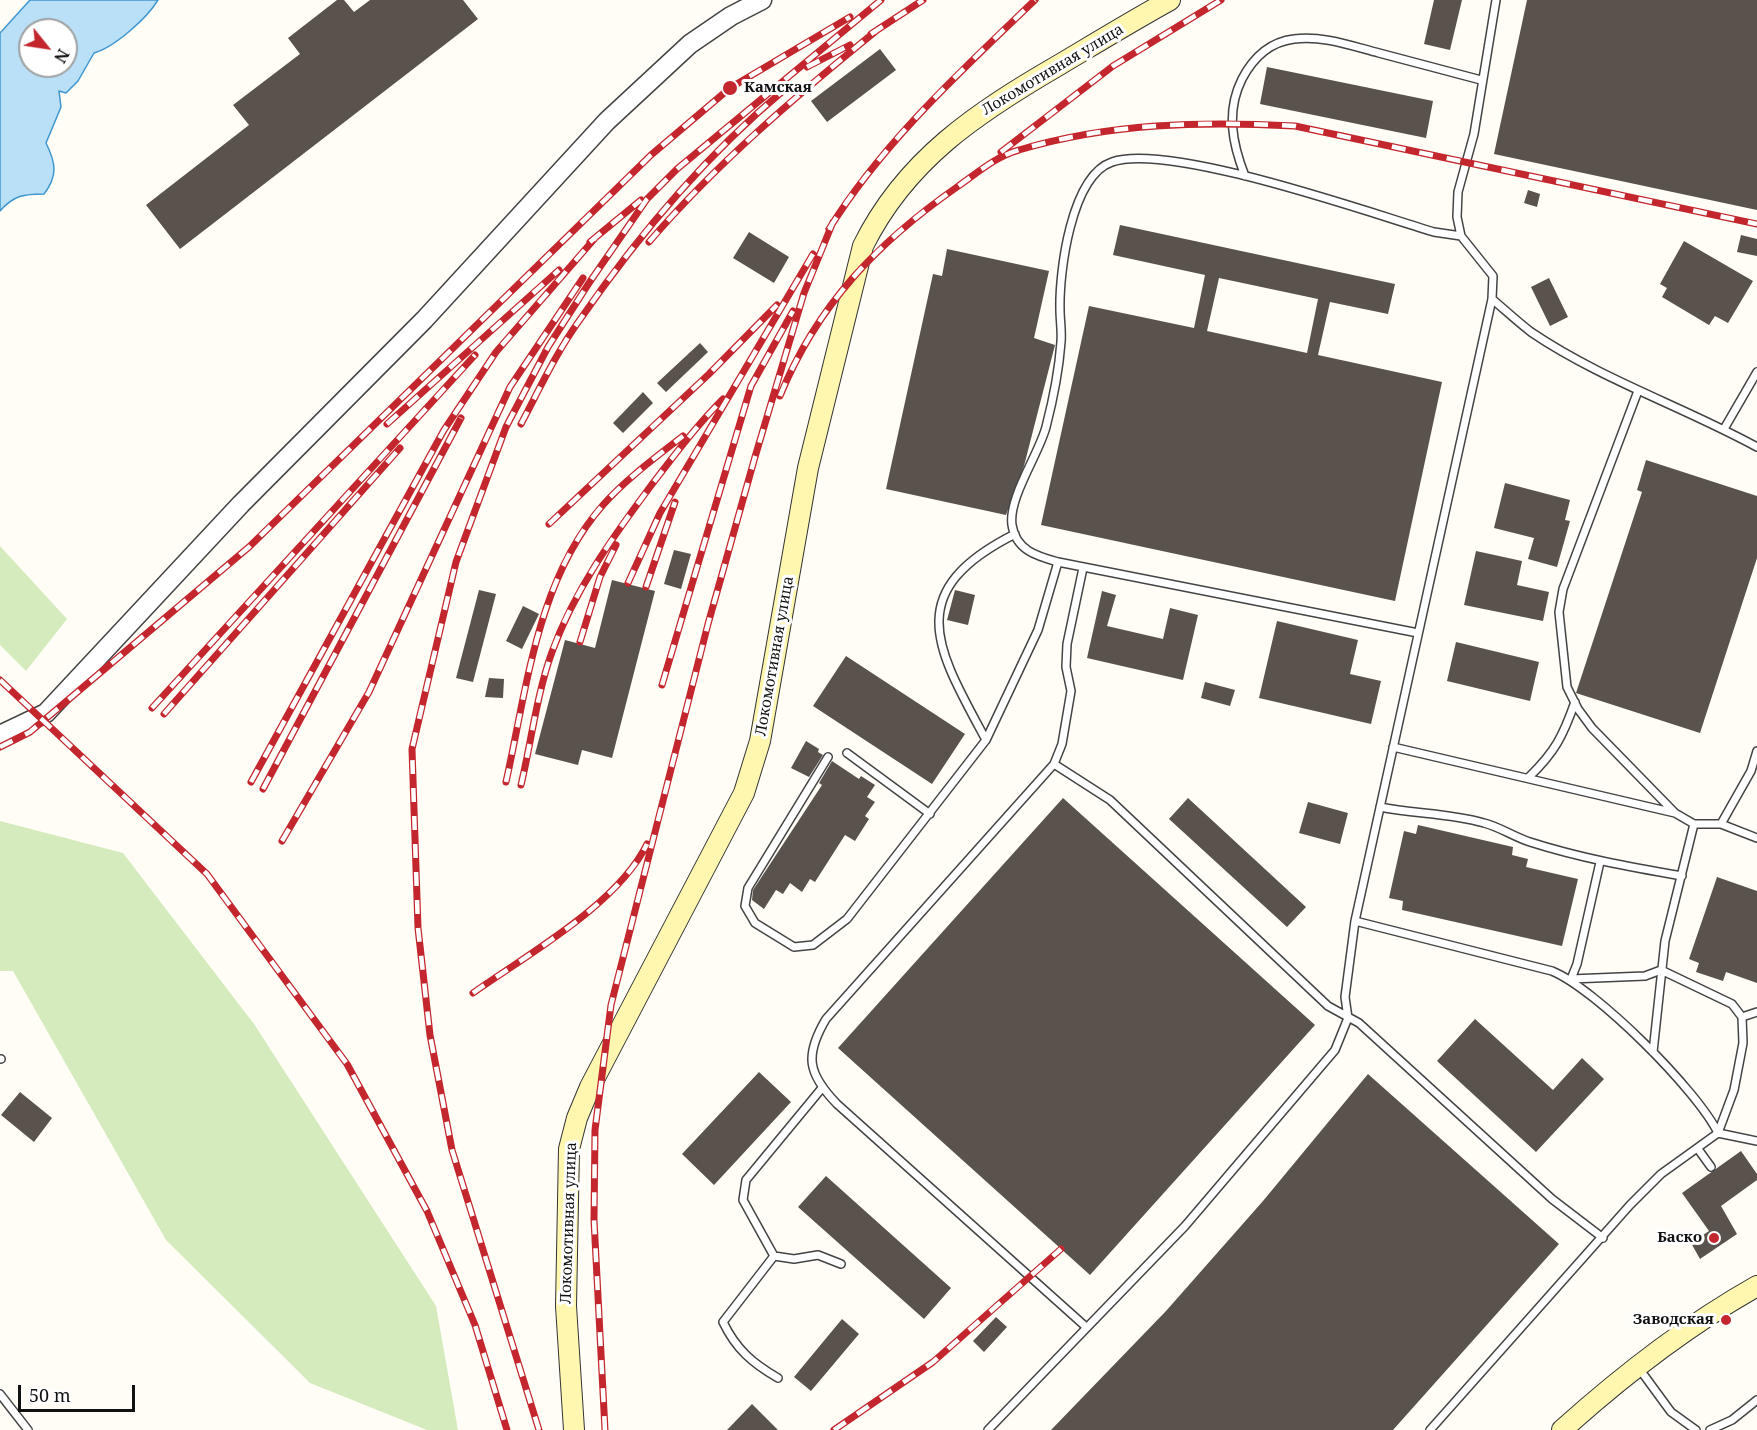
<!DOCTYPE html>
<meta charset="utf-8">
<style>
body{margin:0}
#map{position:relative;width:1757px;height:1430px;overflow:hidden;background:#fffdf5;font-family:"Noto Serif",serif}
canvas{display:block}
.north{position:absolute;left:18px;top:18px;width:60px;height:60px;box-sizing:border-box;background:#fff;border:2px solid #a0a0a0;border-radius:50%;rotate:120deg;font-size:16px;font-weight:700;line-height:24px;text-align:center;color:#111}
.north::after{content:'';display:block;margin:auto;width:21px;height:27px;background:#c4262e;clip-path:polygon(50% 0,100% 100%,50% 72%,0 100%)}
.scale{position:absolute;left:18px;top:1385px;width:117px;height:27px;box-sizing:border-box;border:3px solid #111;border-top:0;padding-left:8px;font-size:18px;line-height:21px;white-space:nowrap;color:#111;-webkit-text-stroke:4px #fff;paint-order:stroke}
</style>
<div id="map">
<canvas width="1757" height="1430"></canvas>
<div class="north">N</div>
<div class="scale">50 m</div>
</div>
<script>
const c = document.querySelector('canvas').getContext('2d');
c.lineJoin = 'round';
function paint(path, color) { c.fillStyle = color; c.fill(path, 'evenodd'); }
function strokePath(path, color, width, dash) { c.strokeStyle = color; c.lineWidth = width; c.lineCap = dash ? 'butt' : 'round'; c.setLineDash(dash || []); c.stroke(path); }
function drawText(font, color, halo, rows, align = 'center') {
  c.font = font + ' "Noto Serif",serif'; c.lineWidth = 6; c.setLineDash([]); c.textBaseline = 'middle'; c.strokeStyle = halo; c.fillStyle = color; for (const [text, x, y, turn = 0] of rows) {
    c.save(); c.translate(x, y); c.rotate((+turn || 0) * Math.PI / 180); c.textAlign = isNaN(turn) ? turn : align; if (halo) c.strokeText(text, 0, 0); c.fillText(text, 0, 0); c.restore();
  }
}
const green = new Path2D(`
 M0,546l67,73 -41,52 -26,-26z
 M0,821l123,32 131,171 182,282 22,124h-31l-117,-47 -144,-143 -153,-269h-13z`);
const water = new Path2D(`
 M30,0h128c-11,18 -43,47 -64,53l-16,28 -12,12 -7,-2 2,16 -15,36c10,20 12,33 -2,51 -20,0 -30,1 -44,17v-178zM30,30h36v36h-36z`);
const building = new Path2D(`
 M337,0h7l10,12 16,-12h93l15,19 -298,230 -34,-44 103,-80 -16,-20 67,-51 -12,-16z
 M1434,0h28l-12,50 -26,-6z
 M1527,0h230v210l-263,-56z
 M880,49l16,21 -69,52 -16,-21z
 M1267,67l166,34 -7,37 -166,-34z
 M1528,190l12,4 -3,13 -13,-4z
 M1120,225l275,59 -7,30 -58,-12 -12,53 124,27 -47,219 -354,-76 48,-219 105,22 11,-53 -92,-20zM1219,278l99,21 -11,54 -100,-22z
 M749,232l40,25 -15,26 -41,-25z
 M1741,235l16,4v17l-20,-4z
 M1684,241l69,40 -25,42 -13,-7 -6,9 -47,-28 5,-9 -7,-4z
 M947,249l102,22 -15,67 21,7 -31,121 -18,49 -120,-26 47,-215 9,2z
 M1549,278l19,39 -18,9 -19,-39z
 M700,343l8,9 -42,40 -9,-9z
 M643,392l10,11 -30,30 -10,-10z
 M1646,460l111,36v62l-57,175 -124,-40 66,-201 -5,-2z
 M1505,483l65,17 -5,20 5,1 -13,46 -29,-8 6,-21 -40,-10z
 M674,550l17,4 -10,35 -17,-5z
 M1476,551l46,10 -5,24 32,7 -6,29 -79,-16z
 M612,580l43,11 -43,167 -30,-8 -4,15 -43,-11 30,-114 30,8z
 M479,590l17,4 -23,88 -17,-4z
 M955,590l20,5 -7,30 -21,-5z
 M1102,591l14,4 -9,31 56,13 7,-31 28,7 -15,65 -96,-22z
 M523,606l16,8 -17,35 -16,-8z
 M1277,621l81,19 -8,34 31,7 -10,43 -112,-26z
 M1456,642l83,20 -9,39 -83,-20z
 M846,656l119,78 -33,50 -119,-78z
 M489,678l15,1 -1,19 -18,-1z
 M1205,682l30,8 -5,16 -29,-8z
 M806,741l13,8 -1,3 5,3 -14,22 -18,-9z
 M832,761l27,18 2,-3 14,9 -8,12 8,5 -10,14 4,3 -14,22 -10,-6 -30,47 -5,-3 -8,13 -12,-9 -7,11 -7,-4 -12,19 -12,-9 1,-10 69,-105 -3,-2z
 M1063,798l252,227 -225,250 -252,-227z
 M1188,798l118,109 -19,20 -118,-108z
 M1308,802l40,11 -8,31 -41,-11z
 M1418,825l95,22 -1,8 16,4 -2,8 52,12 -16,67 -160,-36 1,-9 -14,-3 15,-67 12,3z
 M1717,877l40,14v92l-31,-11 -3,9 -27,-9 3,-9 -10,-4z
 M1475,1019l78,71 29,-32 22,21 -68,73 -99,-91z
 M759,1072l32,30 -77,83 -32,-31z
 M1368,1074l191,170 -166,186h-342l115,-119 97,-110z
 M20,1092l32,26 -18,24 -33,-27z
 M1741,1151l16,23v6l-36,26 16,28 -37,25 -9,-16 18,-12 -27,-38z
 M826,1176l125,112 -27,31 -126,-112z
 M996,1317l11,10 -23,25 -11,-11z
 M842,1319l17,15 -48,57 -17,-14z
 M752,1404l26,26h-51z`);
const service = new Path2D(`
 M1245,176c-13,-33 -19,-65 -3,-97 11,-21 27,-37 52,-40 28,-4 58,7 85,14 34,9 68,18 102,27
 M1492,299c13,11 26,23 39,33 69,47 153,75 226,115
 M1638,391l-75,198 -4,23 8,75 11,22 14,19 83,85
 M1724,429l33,-57
 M1083,568l-16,76 -1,23 5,24 -9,53 -8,20 -228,255c-22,37 -18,55 11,85l248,222
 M1418,633l-360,-71c-22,-6 -42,-12 -46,-37 -4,-27 27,-71 34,-98 7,-27 13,-58 15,-85 1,-11 -1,-22 -1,-32 -1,-38 11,-134 52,-148 57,-20 258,51 322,70l27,4
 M986,740c-49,-91 -86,-148 29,-206
 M1393,747l282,66 19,11
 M847,753l83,61
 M828,757l-80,131 -3,18 10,17 39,24 19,-2 34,-26 139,-179 52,-110 20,-68
 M1054,764l56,36 218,206 31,17 193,176 51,39
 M1529,777c26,-25 34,-41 46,-75
 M1380,807c34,7 69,6 104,16 16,4 30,14 46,19 50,16 100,25 152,34
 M1721,824l36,14
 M1355,921l197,50c44,18 145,119 166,162l39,8
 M1742,1017l15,-5
 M1653,1052l12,-111 29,-117h27l30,-53 6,-20
 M0,1059h1
 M822,1088l-76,92 -3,20 31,56 20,3 24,-4 23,9
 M1698,1149l13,18
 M774,1256l-51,66c13,27 29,41 55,56
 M1638,1367l33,45 25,18
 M0,1394l28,36
 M988,1430l197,-204 150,-176 13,-32 -3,-21 10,-76 137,-622 1,-23 -32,-40 -4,-19 1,-25 16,-58 22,-134
 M1430,1430l200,-225 31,-31 57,-41 16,-43 9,-47 -1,-26 -10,-13 -71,-34 -16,6 -74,3 6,-15 23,-102
 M1710,1430l22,-10 25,-20`);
const tertiary = new Path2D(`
 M0,735l46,-22 195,-209 183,-184 183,-199 83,-77 41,-28 31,-16`);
const secondary = new Path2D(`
 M574,1430l-8,-124 3,-157 8,-31 13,-31 154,-294 16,-52 48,-273 55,-222c43,-87 115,-134 196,-181 37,-22 73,-44 111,-65
 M1562,1430c61,-55 124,-104 195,-144`);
const rail = new Path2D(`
 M871,34l52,-34
 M807,67l43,-22
 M1001,152l112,-86 108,-66
 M829,229c54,-87 133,-159 206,-229
 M590,242l51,-42
 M649,242c68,-79 147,-146 227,-211
 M780,396c37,-91 97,-153 177,-209 19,-13 39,-31 62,-37 90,-27 183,-29 276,-24l462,98
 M387,424l172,-154
 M521,424c18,-34 35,-71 58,-103 58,-84 126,-165 205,-231
 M549,524l160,-150 68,-69
 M628,583l32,-70 153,-259
 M646,587l29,-85
 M580,642l20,-65 16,-32
 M0,680l207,194 140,190 80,147 48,114 32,105
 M662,685l89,-299 42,-75
 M152,708l323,-353
 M164,714l236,-266
 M0,747l30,-15 219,-185 402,-392 79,-67 120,-71
 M251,782l193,-352 52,-78 100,-115
 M506,782c21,-94 31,-202 97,-277 23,-26 53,-48 80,-69
 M521,785c10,-42 16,-92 31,-133 22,-61 60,-114 98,-165 23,-30 46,-61 73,-88
 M263,789l198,-371
 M282,841l87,-149 141,-305 73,-109
 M473,993c55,-39 145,-89 174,-149
 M539,1430l-87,-280 -22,-115 -12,-107 -6,-179 44,-187 50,-135 42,-80 41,-64 58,-84 30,-30 204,-169
 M605,1430l-11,-210 1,-90 16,-125 97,-381 47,-167 49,-164 29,-71
 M834,1430l99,-68 128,-113`);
const markers = [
 [730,88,8,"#c4262e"],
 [1714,1238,6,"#c4262e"],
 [1726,1320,6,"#c4262e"]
];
const streetNames = [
 ["Локомотивная улица",1053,70,-31],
 ["Локомотивная улица",775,656,-80],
 ["Локомотивная улица",569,1223,-88]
];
const poiNames = [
 ["Камская",744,88,"left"],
 ["Баско",1702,1238],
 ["Заводская",1714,1320]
];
paint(green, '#d5ebbd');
paint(water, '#b9e0f7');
strokePath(water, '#3f96cf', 1.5);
paint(building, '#5a524d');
strokePath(service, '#444', 10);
strokePath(tertiary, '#444', 21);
strokePath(secondary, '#333', 22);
strokePath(service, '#fff', 7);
strokePath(tertiary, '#fff', 18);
strokePath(secondary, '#fff6b0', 20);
strokePath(rail, '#c4262e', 7);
strokePath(rail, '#fff', 4.5, [14]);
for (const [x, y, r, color] of markers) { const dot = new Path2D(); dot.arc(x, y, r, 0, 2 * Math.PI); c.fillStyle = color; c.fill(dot); strokePath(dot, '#fff', 2); }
drawText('15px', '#111', '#fff', streetNames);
drawText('bold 15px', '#111', '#fff', poiNames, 'right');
</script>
